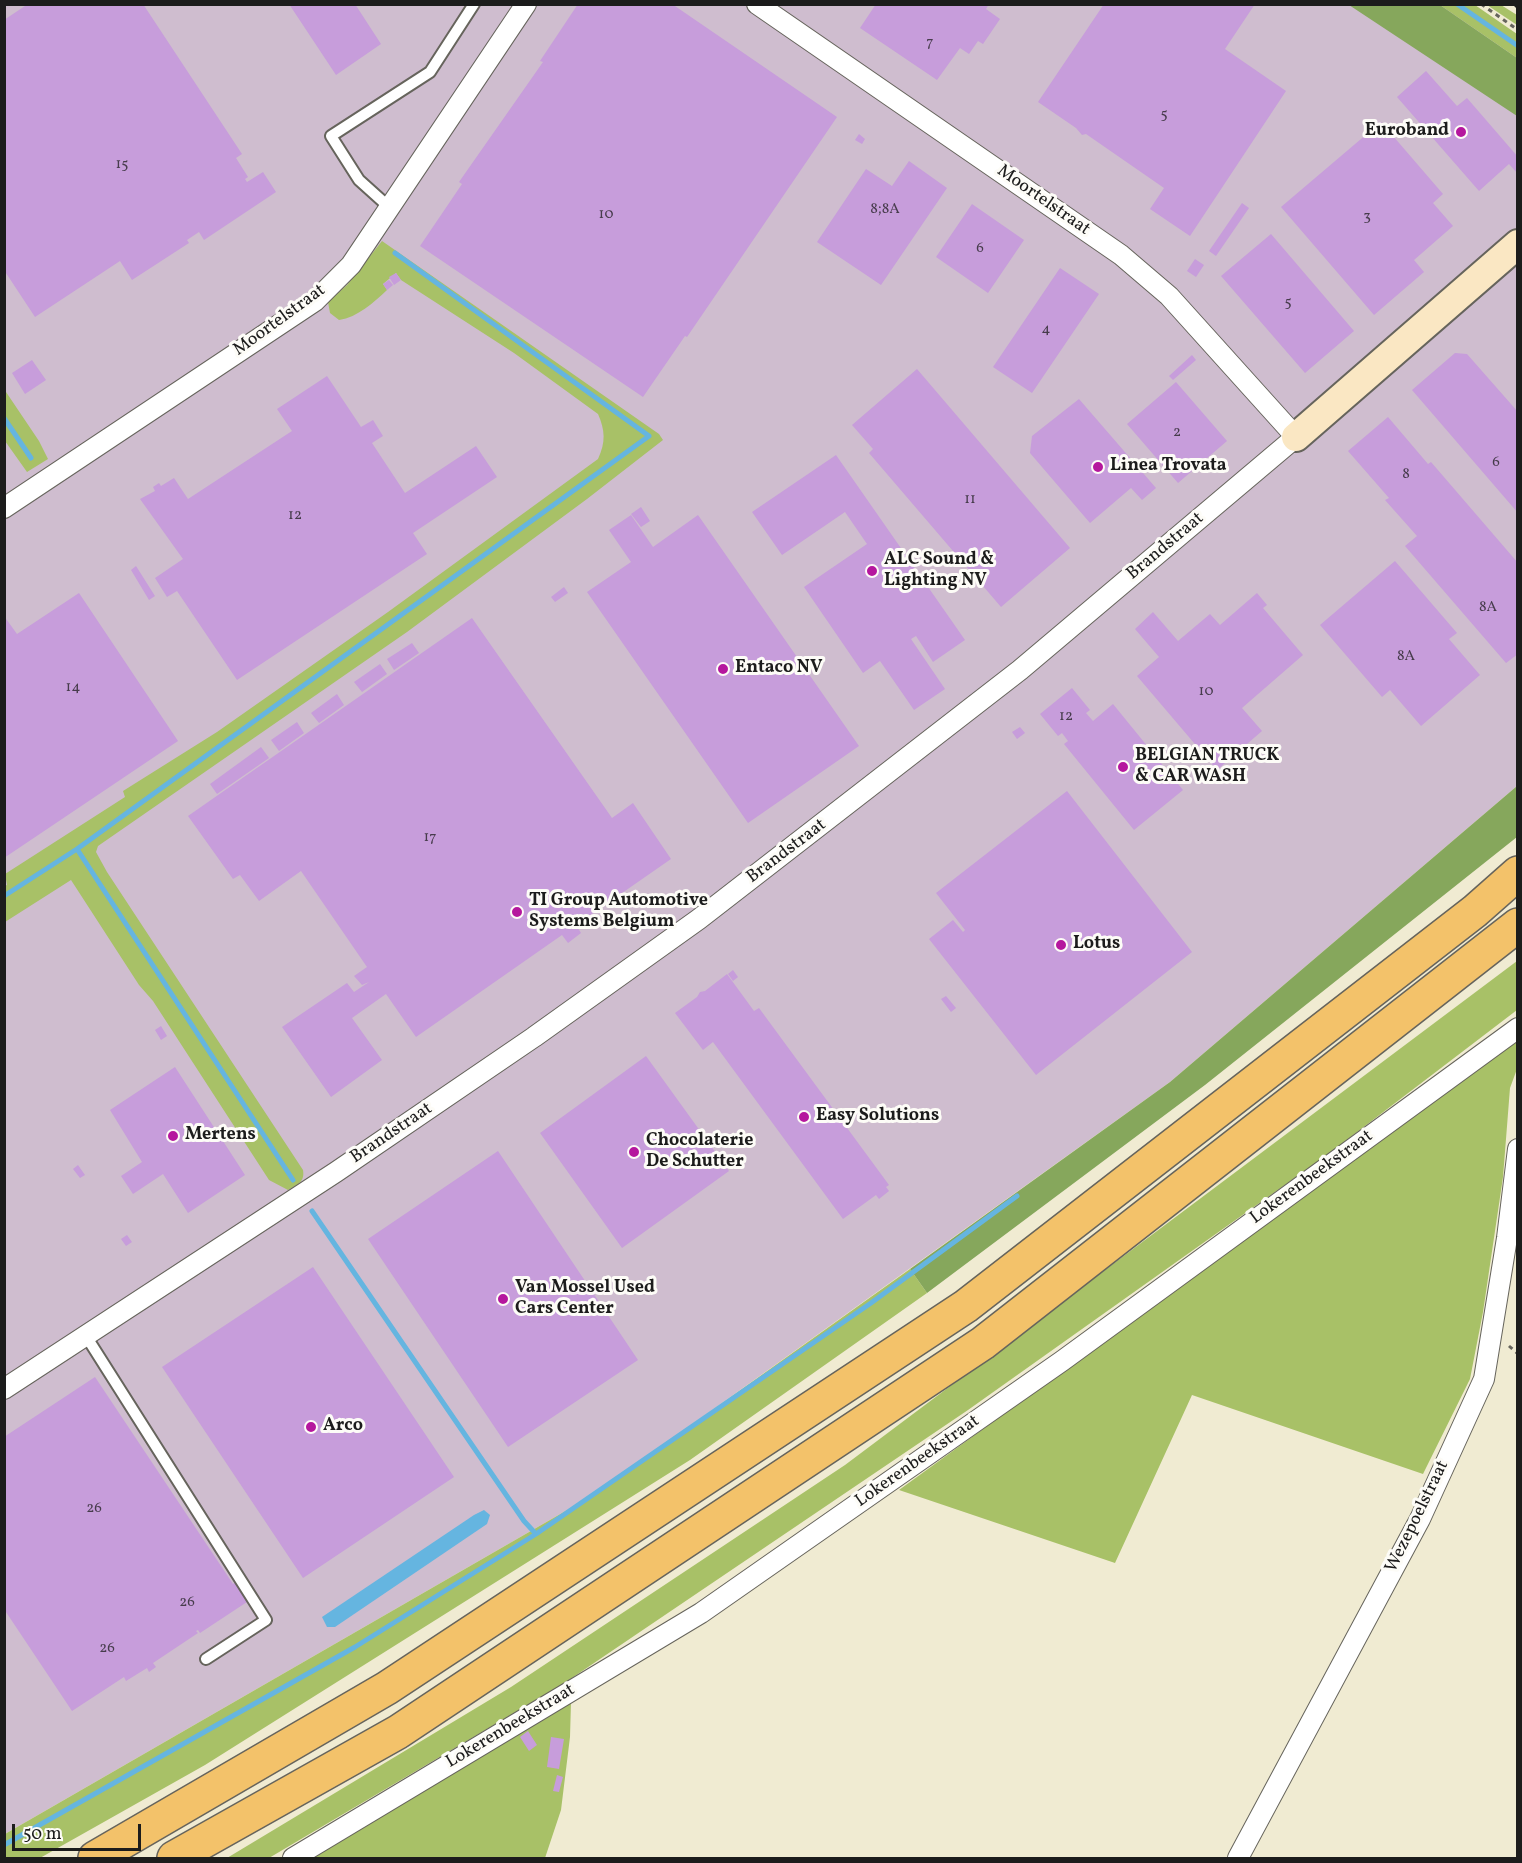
<!DOCTYPE html>
<style>
body{margin:0}
#map{position:relative;width:1522px;height:1863px;overflow:hidden;background:#f0ebd2;font-family:Vollkorn,serif}
canvas{display:block}
.frame{position:absolute;inset:0;border:6px solid #1c1c1c;pointer-events:none}
.scale{position:absolute;left:12px;top:1824px;width:129px;height:27px;box-sizing:border-box;border:3px solid #1c1c1c;border-top:0;padding-left:8px;font-size:18px;line-height:21px;white-space:nowrap;color:#1c1c1c;-webkit-text-stroke:4px #fdfcf7;paint-order:stroke}
</style>
<div id="map">
<canvas width="1522" height="1863"></canvas>
<div class="frame"></div>
<div class="scale">50 m</div>
</div>
<script>
const c = document.querySelector('canvas').getContext('2d');
c.lineJoin = 'round';
function paint(path, color) { c.fillStyle = color; c.fill(path, 'evenodd'); }
function strokePath(path, color, width, dash) { c.strokeStyle = color; c.lineWidth = width; c.lineCap = dash ? 'butt' : 'round'; c.setLineDash(dash || []); c.stroke(path); }
function drawText(font, color, halo, rows, align = 'center') {
  c.font = font + ' Vollkorn,serif'; c.lineWidth = 6; c.setLineDash([]); c.textBaseline = 'middle'; c.strokeStyle = halo; c.fillStyle = color; for (const [text, x, y, turn = 0] of rows) {
    c.save(); c.translate(x, y); c.rotate((+turn || 0) * Math.PI / 180); c.textAlign = isNaN(turn) ? turn : align; if (halo) c.strokeText(text, 0, 0); c.fillText(text, 0, 0); c.restore();
  }
}
const industrial = new Path2D(`
 M1439,4l78,54v728l-347,296 -575,412 -590,340v-1829z`);
const green = new Path2D(`
 M1440,5h35l42,29v24z
 M1487,5h14l16,10v10z
 M382,241l277,193 4,6 -76,59 -180,133 -309,214 -2,6 11,20 196,298c2,12 -5,14 -15,20l-19,-10 -116,-179 -14,-16 -68,-105 -66,42 -1,-36 3,-1 -2,-11 120,-77 -2,-6 94,-59 171,-120 210,-153c8,-17 7,-29 0,-45l-84,-61 -113,-73 -5,-7 -13,11 4,6c-14,13 -29,27 -48,30l-9,-7 -2,-11 19,-17z
 M4,389l35,52 9,18 -21,13 -22,-31z
 M1517,961v49l-190,145 -359,255 -405,274 -294,174h-42l284,-171 334,-222z
 M1517,1035v34l-7,19 -7,89 -20,135 -13,67 -47,95 -231,-79 -77,168 -216,-73 394,-286z
 M910,1269l17,24 -237,167 -485,305 -165,93h-35v-24l590,-340z
 M571,1702l-1,35 -9,73 -16,48h-237z`);
const forest = new Path2D(`
 M1349,5h91l77,53v58z
 M1517,786v51l-312,248 -278,208 -17,-24 260,-187z`);
const water = new Path2D(`
 M484,1510l6,5 -3,9 -152,103h-8l-5,-10 152,-102z`);
const stream = new Path2D(`
 M1457,4l61,42
 M4,418l27,40
 M77,849l216,331
 M4,896l73,-47 572,-413 -254,-183
 M536,1534l335,-231 146,-107
 M4,1845l351,-198 181,-113 -12,-13 -212,-310`);
const building = new Path2D(`
 M28,4h115l99,150 -6,4 12,19 -3,2 2,3 16,-10 13,20 -72,48 -5,-8 -12,8 2,3 -57,37 -12,-19 -85,56 -31,-47v-250z
 M289,4h66l26,40 -45,31z
 M578,4h94l165,113 -150,220 -2,-1 -42,61 -223,-151 42,-62 -3,-2 84,-120 -3,-1z
 M876,4h113l-3,5 14,10 -17,25 -5,-3 -9,13 -9,-6 -23,32 -77,-52z
 M1104,4h151l-30,45 61,42 -96,145 -40,-27 14,-21 -78,-54 -4,1 -6,-7 -38,-26z
 M1426,71l31,35 10,-8 51,59v17l-9,-10 -30,27 -82,-94z
 M1381,122l62,72 -10,9 20,23 -39,34 10,12 -50,43 -93,-108z
 M859,134l6,5 -3,5 -7,-4z
 M909,161l38,27 -66,97 -64,-43 49,-73 26,17z
 M1242,203l7,5 -33,48 -7,-5z
 M972,204l52,36 -36,53 -52,-36z
 M1271,234l83,97 -49,42 -84,-97z
 M1195,259l9,6 -8,12 -9,-6z
 M1060,268l39,26 -67,99 -39,-26z
 M396,273l5,7 -7,5 -5,-8z
 M389,280l4,5 -6,5 -4,-6z
 M1455,353l12,1 51,58v101l-106,-123z
 M1192,355l4,5 -23,20 -4,-4z
 M32,360l14,20 -21,14 -13,-21z
 M917,369l153,179 -69,59 -132,-154 4,-4 -21,-24z
 M327,376l34,51 12,-7 10,16 -11,7 33,50 71,-47 21,31 -84,56 14,21 -190,126 -60,-89 -10,6 -12,-19 28,-19 -43,-60 15,-8 -2,-4 6,-4 2,3 13,-8 14,21 104,-68 -15,-22z
 M1176,382l51,59 -49,42 -51,-59z
 M1079,399l77,89 -14,12 -11,-12 -41,35 -60,-70 2,-17z
 M1388,417l40,47 3,-2 87,101v91l-12,9 -101,-117 12,-10 -32,-36 4,-2 -41,-47z
 M836,455l129,185 -32,22 -17,-26 -5,3 34,50 -31,21 -34,-49 -17,12 -59,-86 63,-43 -22,-32 -63,43 -30,-43z
 M641,507l9,14 -9,6 -10,-13z
 M631,515l22,32 45,-32 161,231 -111,77 -161,-231 44,-30 -22,-32z
 M1395,561l62,72 -8,6 31,36 -59,51 -31,-36 -8,7 -62,-72z
 M136,566l19,30 -6,4 -18,-30z
 M564,587l4,6 -13,9 -4,-5z
 M79,593l99,148 -174,117v-242l13,18z
 M1257,593l10,12 -4,3 40,47 -61,53 20,23 -45,39 -80,-94 22,-19 -24,-28 18,-17 25,29 32,-27 10,11z
 M472,618l140,200 21,-15 38,56 -95,66 5,8 -13,10 -6,-8 -146,102 -30,-43 -34,24 30,42 -51,37 -49,-70 65,-44 7,9 15,-10 -7,3 -8,-9 13,-9 -66,-96 -42,30 -19,-26 -7,4 -45,-63z
 M412,643l7,10 -25,17 -7,-11z
 M380,664l7,10 -25,18 -8,-10z
 M1072,688l18,22 -4,3 7,8 20,-17 70,86 -49,40 -70,-86 4,-3 -6,-8 -4,3 -18,-22z
 M337,694l7,11 -25,18 -8,-10z
 M297,722l7,11 -25,18 -8,-11z
 M1020,727l5,6 -8,6 -5,-7z
 M261,747l8,11 -52,36 -7,-10z
 M1067,791l125,161 -156,123 -107,-136 24,-19 10,12 2,-2 -29,-37z
 M733,970l5,7 -5,4 -5,-7z
 M727,974l27,37 5,-3 130,177 -3,2 3,4 -10,8 -3,-4 -33,24 -130,-177 -10,8 -28,-37 22,-16 3,-5 5,-1z
 M946,996l10,12 -5,4 -10,-13z
 M161,1026l6,10 -6,4 -6,-10z
 M646,1056l83,115 -107,77 -82,-115z
 M175,1067l70,108 -57,38 -25,-39 -30,20 -12,-18 21,-14 -32,-52z
 M498,1151l140,209 -130,87 -140,-208z
 M78,1165l7,10 -5,3 -7,-9z
 M127,1235l5,7 -6,4 -5,-7z
 M313,1267l141,210 -151,101 -141,-211z
 M95,1377l138,207 4,-3 13,19 -50,33 -2,-3 -2,1 2,2 -45,30 3,4 -7,5 -2,-4 -21,13 -2,-4 -52,34 -68,-102v-172z
 M528,1731l9,14 -8,6 -9,-14z
 M551,1737l13,2 -5,30 -12,-2z
 M557,1775l6,2 -4,15 -6,-1z`);
const path = new Path2D(`
 M1481,4l37,26
 M1509,1346l9,8`);
const lane = new Path2D(`
 M389,207l-30,-27 -28,-44 99,-64 44,-68
 M86,1336l180,284 -60,39`);
const street = new Path2D(`
 M4,508l311,-207 36,-36 175,-261
 M4,1389l332,-217 198,-135 165,-118 321,-249 276,-233 -127,-141 -48,-41 -364,-251
 M293,1858l408,-245 361,-252 456,-333
 M1238,1858l182,-339 64,-140 23,-141 11,-89`);
const secondary = new Path2D(`
 M1296,437l222,-193`);
const highway = new Path2D(`
 M95,1858l292,-170 579,-382 509,-395 43,-38
 M174,1858l224,-126 585,-389 535,-418`);
const rail = new Path2D(`
 M1517,4l1,1`);
const markers = [
 [1461,132,6,"#b5179e"],
 [1098,467,6,"#b5179e"],
 [872,571,6,"#b5179e"],
 [723,669,6,"#b5179e"],
 [1123,767,6,"#b5179e"],
 [517,912,6,"#b5179e"],
 [1061,945,6,"#b5179e"],
 [804,1117,6,"#b5179e"],
 [173,1136,6,"#b5179e"],
 [634,1152,6,"#b5179e"],
 [503,1299,6,"#b5179e"],
 [311,1427,6,"#b5179e"]
];
const numberNames = [
 ["7",930,43],
 ["5",1164,115],
 ["15",122,165],
 ["8;8A",885,210],
 ["10",606,215],
 ["3",1367,217],
 ["6",980,249],
 ["5",1288,303],
 ["4",1046,330],
 ["2",1177,433],
 ["6",1496,463],
 ["8",1406,475],
 ["11",970,500],
 ["12",295,516],
 ["8A",1488,608],
 ["8A",1406,657],
 ["14",73,688],
 ["10",1206,692],
 ["12",1066,717],
 ["17",430,838],
 ["26",94,1509],
 ["26",187,1603],
 ["26",107,1649]
];
const poiNames = [
 ["Euroband",1449,132,"right"],
 ["Linea Trovata",1110,467],
 ["ALC Sound &",884,561],
 ["Lighting NV",884,582],
 ["Entaco NV",735,669],
 ["BELGIAN TRUCK",1135,757],
 ["& CAR WASH",1135,778],
 ["TI Group Automotive",529,902],
 ["Systems Belgium",529,923],
 ["Lotus",1073,945],
 ["Easy Solutions",816,1117],
 ["Mertens",185,1136],
 ["Chocolaterie",646,1142],
 ["De Schutter",646,1163],
 ["Van Mossel Used",515,1289],
 ["Cars Center",515,1310],
 ["Arco",323,1427]
];
const streetNames = [
 ["Moortelstraat",1043,201,35],
 ["Moortelstraat",280,321,-36],
 ["Brandstraat",1166,547,-40],
 ["Brandstraat",787,852,-37],
 ["Brandstraat",392,1134,-34],
 ["Lokerenbeekstraat",1312,1178,-36],
 ["Lokerenbeekstraat",918,1462,-35],
 ["Wezepoelstraat",1418,1517,-64],
 ["Lokerenbeekstraat",511,1727,-31]
];
paint(industrial, '#cfbdcf');
paint(green, '#a8c167');
paint(forest, '#86a75c');
paint(water, '#65b5e0');
strokePath(stream, '#65b5e0', 5);
paint(building, '#c79ddb');
strokePath(lane, '#66645c', 14);
strokePath(street, '#66645c', 22);
strokePath(secondary, '#66645c', 32);
strokePath(highway, '#66645c', 36);
strokePath(path, '#66645c', 3, [4.5, 4.5]);
strokePath(lane, '#fff', 10);
strokePath(street, '#fff', 20);
strokePath(secondary, '#fae7c3', 28);
strokePath(highway, '#f3c26a', 33);
strokePath(rail, '#1c1c1c', 7);
strokePath(rail, '#fdfcf7', 4.5, [14]);
for (const [x, y, r, color] of markers) { const dot = new Path2D(); dot.arc(x, y, r, 0, 2 * Math.PI); c.fillStyle = color; c.fill(dot); strokePath(dot, '#fdfcf7', 2); }
drawText('15px', '#473c4c', null, numberNames);
drawText('bold 18px', '#1c1c1c', '#fdfcf7', poiNames, 'left');
drawText('18px', '#1c1c1c', '#fdfcf7', streetNames);
</script>
